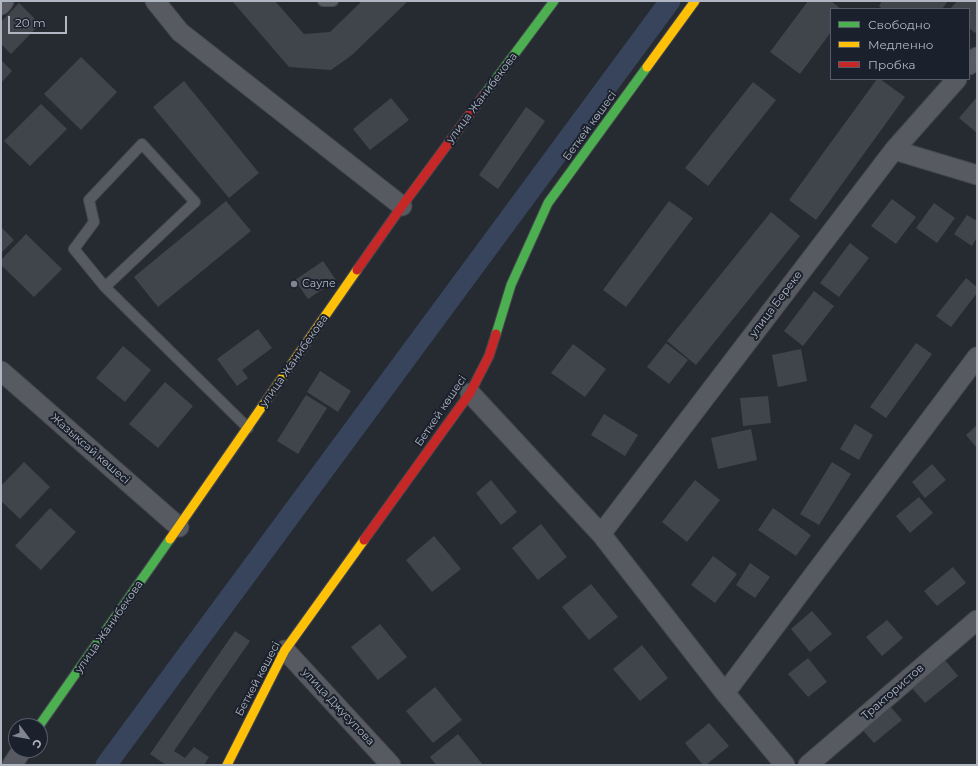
<!DOCTYPE html>
<meta charset="utf-8">
<style>
body{margin:0}
#map{position:relative;width:978px;height:766px;overflow:hidden;background:#262b32;font-family:Montserrat,sans-serif}
canvas{display:block}
.frame{position:absolute;inset:0;border:2px solid #b0b7c3;pointer-events:none}
.legend{position:absolute;left:830px;top:8px;width:140px;height:72px;box-sizing:border-box;background:#1b212c;border:1px solid #575d68;margin:0;padding:5px 7px;list-style:none;font-size:12px;color:#b0b7c3}
.legend li{display:flex;align-items:center;gap:8px;height:20px}
.legend b{width:20px;border:1px solid #575d68}
.north{position:absolute;left:8px;top:718px;width:40px;height:40px;box-sizing:border-box;background:#1b212c;border:1px solid #575d68;border-radius:50%;rotate:122deg;font-size:11px;font-weight:700;line-height:16px;text-align:center;color:#b0b7c3}
.north::after{content:'';display:block;margin:auto;width:14px;height:18px;background:#808690;clip-path:polygon(50% 0,100% 100%,50% 72%,0 100%)}
.scale{position:absolute;left:8px;top:16px;width:59px;height:18px;box-sizing:border-box;border:2px solid #b0b7c3;border-top:0;padding-left:5px;font-size:12px;line-height:14px;white-space:nowrap;color:#b0b7c3;-webkit-text-stroke:3px #1b212c;paint-order:stroke}
</style>
<div id="map">
<canvas width="978" height="766"></canvas>
<div class="frame"></div>
<ul class="legend">
<li><b style="height:5px;background:#4caf50"></b>Свободно</li>
<li><b style="height:5px;background:#ffc107"></b>Медленно</li>
<li><b style="height:5px;background:#c62828"></b>Пробка</li>
</ul>
<div class="north">С</div>
<div class="scale">20 m</div>
</div>
<script>
const c = document.querySelector('canvas').getContext('2d');
c.lineJoin = 'round';
function strokePath(path, color, width, dash) { c.strokeStyle = color; c.lineWidth = width; c.lineCap = dash ? 'butt' : 'round'; c.setLineDash(dash || []); c.stroke(path); }
function paint(path, color) { c.fillStyle = color; c.fill(path, 'evenodd'); }
function drawText(font, color, halo, rows, align = 'center') {
  c.font = font + ' Montserrat,sans-serif'; c.lineWidth = 4; c.setLineDash([]); c.textBaseline = 'middle'; c.strokeStyle = halo; c.fillStyle = color; for (const [text, x, y, turn = 0] of rows) {
    c.save(); c.translate(x, y); c.rotate((+turn || 0) * Math.PI / 180); c.textAlign = isNaN(turn) ? turn : align; if (halo) c.strokeText(text, 0, 0); c.fillText(text, 0, 0); c.restore();
  }
}
const canal = new Path2D(`
 M106,765l564,-764`);
const building = new Path2D(`
 M232,1h43l29,33 26,-2 32,-31 45,1 -55,53 -21,15 -42,-3z
 M808,1h23l10,8h-10v23l-31,42 -30,-22z
 M882,1h66l-6,8h-60l-3,-3z
 M957,1h20v29l-2,3 -6,-5v-19h-19z
 M19,3l21,21 -29,30 -10,-10v-22z
 M81,57l36,35 -36,38 -37,-36z
 M1,60l11,11 -11,12z
 M877,79h3l25,18 -89,123 -27,-20z
 M184,81l75,92 -30,25 -76,-91z
 M753,82l23,18 -68,86 -23,-18z
 M977,97v36l-18,-15z
 M391,98l18,22 -39,30 -17,-21z
 M41,104l26,25 -37,37 -26,-25z
 M526,107l19,14 -47,68 -19,-14z
 M892,199l24,18 -20,27 -25,-18z
 M226,201l25,30 -93,76 -24,-30z
 M669,201l24,17 -67,89 -23,-17z
 M934,203l21,15 -18,25 -21,-15z
 M771,212l29,24 -104,129 -29,-24z
 M967,215l10,6v16l-5,9 -18,-12z
 M1,227l13,13 -13,13z
 M26,234l36,35 -28,28 -33,-32v-5z
 M850,243l19,15 -30,39 -19,-14z
 M323,261l13,19 -28,19 -13,-19z
 M966,278l11,9v6l-26,34 -15,-11z
 M814,291l20,15 -31,40 -19,-15z
 M258,329l14,19 -30,22 6,8 -11,8 -20,-27z
 M666,343l22,17 -19,24 -22,-17z
 M916,343l16,11 -46,64 -16,-11z
 M573,344l33,25 -21,28 -34,-24z
 M123,346l28,24 -26,32 -29,-24z
 M801,349l6,32 -29,6 -6,-32z
 M320,371l31,20 -13,21 -31,-20z
 M165,382l28,24 -35,42 -29,-24z
 M306,395l21,13 -29,46 -21,-13z
 M768,396l3,27 -28,3 -3,-28z
 M604,414l34,21 -13,21 -34,-21z
 M855,424l18,11 -14,25 -19,-11z
 M977,425v23l-11,-13z
 M751,429l6,31 -39,9 -7,-31z
 M24,462l26,25 -30,32 -19,-18v-15z
 M832,462l19,12 -32,51 -19,-11z
 M932,464l14,16 -21,18 -13,-16z
 M491,480l26,32 -16,13 -25,-32z
 M695,480l25,20 -33,42 -25,-20z
 M919,497l14,16 -23,20 -14,-17z
 M50,508l26,24 -35,38 -26,-24z
 M773,508l38,27 -15,21 -38,-26z
 M541,524l26,33 -29,23 -26,-32z
 M434,536l27,33 -29,23 -26,-32z
 M713,556l24,18 -22,29 -24,-18z
 M750,563l20,14 -15,21 -19,-13z
 M953,567l13,16 -29,23 -13,-15z
 M591,584l27,33 -29,23 -27,-33z
 M812,611l20,23 -22,18 -19,-23z
 M887,620l16,18 -21,18 -16,-19z
 M380,624l27,33 -29,23 -27,-33z
 M235,631l15,10 -76,110 11,7 9,-11 15,10 -5,8h-38l-16,-11z
 M642,645l26,33 -28,23 -27,-32z
 M808,658l19,24 -19,15 -20,-23z
 M945,660l13,16 -33,27 -13,-15z
 M435,687l27,33 -29,23 -27,-32z
 M889,705l13,15 -28,23 -13,-15z
 M709,723l20,23 -23,19h-3l-18,-22z
 M458,734l25,31h-47l-6,-8z`);
const lane = new Path2D(`
 M323,1h10
 M105,287l90,-85 -53,-58 -53,56 5,22 -20,27 31,38 143,141`);
const street = new Path2D(`
 M155,1l25,31 222,174
 M1,5l3,-4
 M969,65l8,-8
 M894,150l83,25
 M1,371l178,156
 M470,393l131,141 124,159 60,72
 M601,534l293,-384 63,-71
 M285,650l106,115
 M725,693l252,-336
 M12,765l10,-15
 M808,765l169,-145`);
const fast = new Path2D(`
 M484,95l70,-94
 M496,334l15,-49 37,-82 99,-136
 M39,726l131,-187`);
const slow = new Path2D(`
 M647,67l48,-66
 M170,539l187,-269
 M227,765l58,-115 79,-110`);
const jam = new Path2D(`
 M357,270l45,-64 82,-111
 M364,540l106,-147 19,-37 7,-22`);
const markers = [
 [294,284,4,"#808690"]
];
const streetNames = [
 ["улица Жанибекова",482,98,-53],
 ["Беткей көшесі",590,126,-54],
 ["улица Береке",776,304,-53],
 ["улица Жанибекова",294,361,-55],
 ["Беткей көшесі",441,411,-56],
 ["Жазықсай көшесі",90,449,41],
 ["улица Жанибекова",109,627,-55],
 ["Беткей көшесі",258,679,-62],
 ["Трактористов",893,692,-41],
 ["улица Джусупова",338,707,47]
];
const poiNames = [
 ["Сауле",302,284]
];
strokePath(canal, '#37445b', 21);
paint(building, '#40454b');
strokePath(lane, '#44474d', 12);
strokePath(street, '#44474d', 21);
strokePath(fast, '#44474d', 11);
strokePath(slow, '#44474d', 11);
strokePath(jam, '#44474d', 11);
strokePath(lane, '#575a60', 10);
strokePath(street, '#575a60', 19);
strokePath(fast, '#4caf50', 9);
strokePath(slow, '#ffc107', 9);
strokePath(jam, '#c62828', 9);
for (const [x, y, r, color] of markers) { const dot = new Path2D(); dot.arc(x, y, r, 0, 2 * Math.PI); c.fillStyle = color; c.fill(dot); strokePath(dot, '#1b212c', 1.5); }
drawText('11px', '#b0b7c3', '#1b212c', streetNames);
drawText('11px', '#b0b7c3', '#1b212c', poiNames, 'left');
</script>
